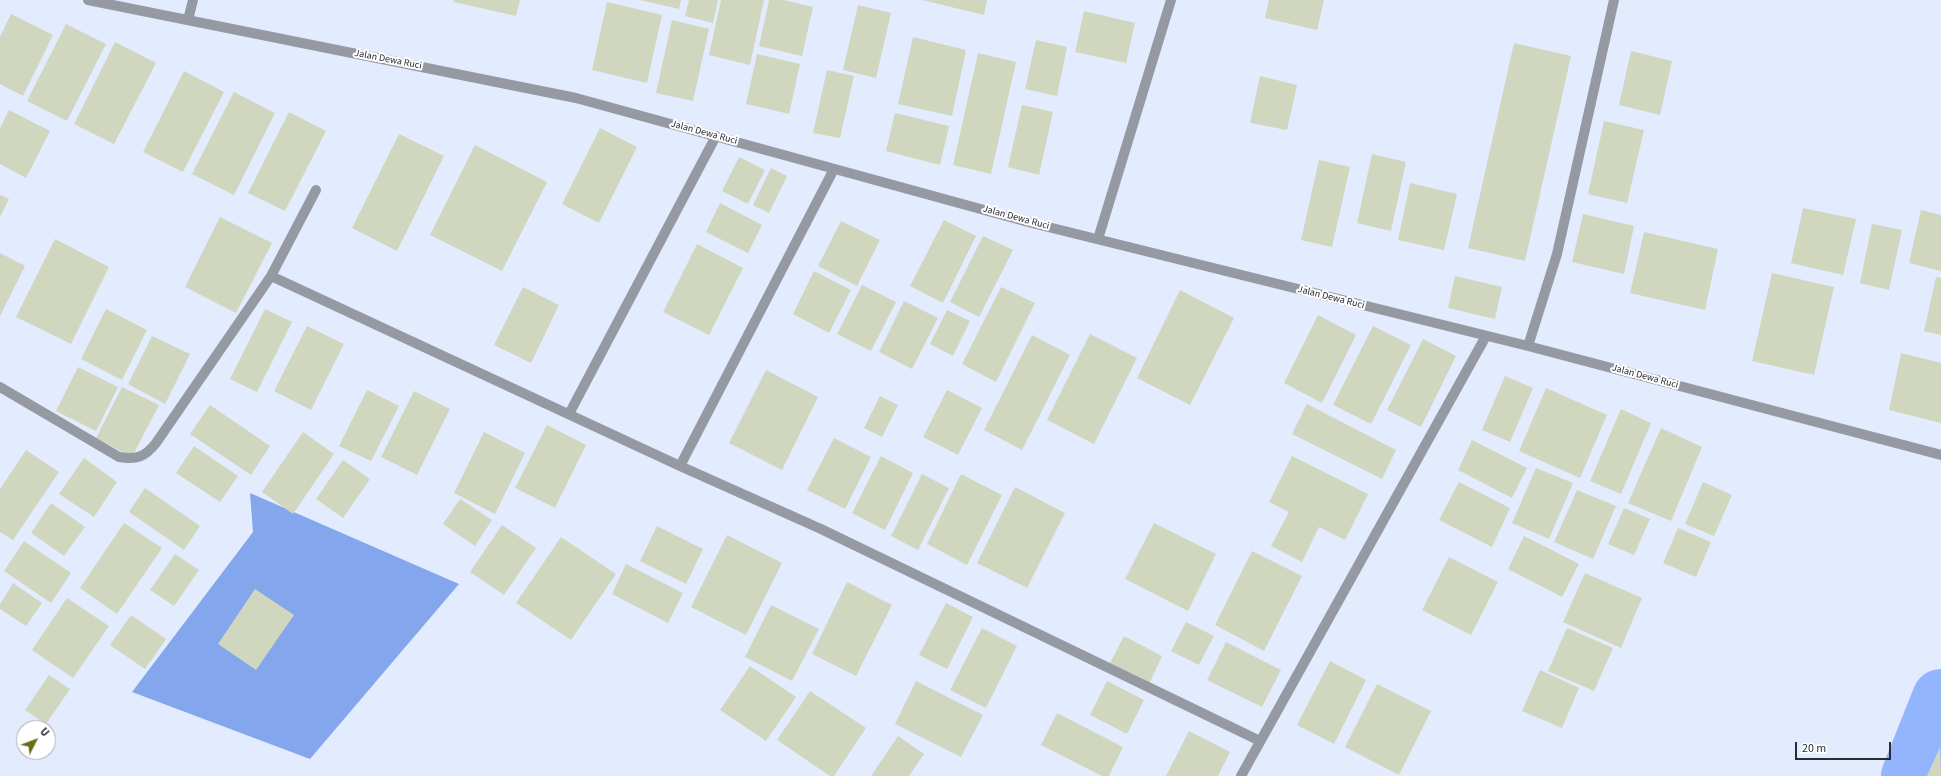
<!DOCTYPE html>
<style>
body{margin:0}
#map{position:relative;width:1941px;height:776px;overflow:hidden;background:#e3ecfe;font-family:"Source Sans 3",sans-serif}
canvas{display:block}
.north{position:absolute;left:16px;top:720px;width:40px;height:40px;box-sizing:border-box;background:#fff;border:1px solid #a9aaad;border-radius:50%;rotate:48deg;font-size:11px;font-weight:700;line-height:16px;text-align:center;color:#272b33}
.north::after{content:'';display:block;margin:auto;width:14px;height:18px;background:#657019;clip-path:polygon(50% 0,100% 100%,50% 72%,0 100%)}
.scale{position:absolute;left:1795px;top:742px;width:96px;height:18px;box-sizing:border-box;border:2px solid #272b33;border-top:0;padding-left:5px;font-size:12px;line-height:14px;white-space:nowrap;color:#272b33;-webkit-text-stroke:3px #fff;paint-order:stroke}
</style>
<div id="map">
<canvas width="1941" height="776"></canvas>
<div class="north">U</div>
<div class="scale">20 m</div>
</div>
<script>
const c = document.querySelector('canvas').getContext('2d');
c.lineJoin = 'round';
function paint(path, color) { c.fillStyle = color; c.fill(path, 'evenodd'); }
function strokePath(path, color, width, dash) { c.strokeStyle = color; c.lineWidth = width; c.lineCap = dash ? 'butt' : 'round'; c.setLineDash(dash || []); c.stroke(path); }
function drawText(font, color, halo, rows, align = 'center') {
  c.font = font + ' "Source Sans 3",sans-serif'; c.lineWidth = 4; c.setLineDash([]); c.textBaseline = 'middle'; c.strokeStyle = halo; c.fillStyle = color; for (const [text, x, y, turn = 0] of rows) {
    c.save(); c.translate(x, y); c.rotate((+turn || 0) * Math.PI / 180); c.textAlign = isNaN(turn) ? turn : align; if (halo) c.strokeText(text, 0, 0); c.fillText(text, 0, 0); c.restore();
  }
}
const forest = new Path2D(`
 M250,493l209,91 -149,175 -178,-67 121,-160z`);
const river = new Path2D(`
 M1910,776l31,-78`);
const building = new Path2D(`
 M454,0h66l-4,16 -62,-14z
 M640,0h41l-2,9z
 M689,0h29l-5,23 -28,-7z
 M721,0h43l-14,65 -41,-10z
 M769,0h15l29,7 -11,49 -43,-10z
 M922,0h65l-3,15z
 M1269,0h55l-7,30 -52,-12z
 M607,2l55,13 -15,68 -55,-13z
 M858,5l33,8 -15,65 -33,-8z
 M1084,11l51,12 -9,40 -51,-11z
 M11,14l42,21 -30,61 -23,-12v-47z
 M672,20l37,9 -16,72 -37,-8z
 M66,24l40,20 -39,77 -40,-20z
 M913,37l53,13 -14,66 -54,-12z
 M1036,40l31,7 -10,49 -32,-7z
 M115,42l41,21 -42,81 -40,-20z
 M1514,43l57,13 -46,205 -57,-13z
 M1631,51l41,10 -12,54 -41,-10z
 M978,53l38,9 -25,112 -38,-9z
 M757,54l43,10 -11,50 -43,-10z
 M827,70l27,6 -14,62 -27,-5z
 M184,71l40,21 -41,80 -40,-20z
 M1260,76l37,9 -10,45 -37,-7z
 M234,92l41,21 -41,82 -42,-21z
 M1022,105l31,7 -14,63 -31,-8z
 M9,110l41,21 -24,47 -26,-14v-36z
 M289,112l37,19 -41,80 -37,-18z
 M895,113l54,13 -9,39 -54,-14z
 M1604,121l40,9 -17,73 -39,-9z
 M600,128l37,19 -38,76 -37,-19z
 M399,134l45,22 -47,95 -45,-23z
 M475,145l72,37 -45,89 -72,-36z
 M1372,154l34,8 -15,69 -34,-8z
 M739,157l26,13 -17,34 -26,-13z
 M1319,160l31,7 -18,80 -31,-7z
 M771,168l16,8 -18,37 -16,-8z
 M1410,183l47,11 -13,56 -46,-10z
 M0,195l9,4 -9,18z
 M720,203l42,22 -14,28 -42,-21z
 M1803,208l53,11 -13,56 -52,-12z
 M1921,210l20,5v56l-32,-8z
 M1583,214l51,12 -10,48 -52,-12z
 M220,217l52,26 -36,70 -51,-26z
 M944,220l32,16 -33,67 -33,-17z
 M841,221l39,19 -23,46 -39,-20z
 M1872,224l30,6 -13,60 -29,-7z
 M1644,232l74,17 -13,61 -75,-17z
 M983,236l30,14 -34,67 -29,-15z
 M55,239l54,28 -38,77 -55,-27z
 M697,244l46,24 -34,67 -46,-23z
 M0,253l25,13 -25,50z
 M814,271l37,19 -22,43 -36,-19z
 M1772,273l62,14 -20,88 -62,-14z
 M1455,276l47,11 -7,32 -47,-11z
 M1936,277l5,1v57l-17,-4z
 M862,285l34,17 -25,49 -34,-17z
 M523,287l36,18 -28,58 -37,-18z
 M1001,287l34,16 -39,79 -34,-18z
 M1180,290l54,28 -44,87 -53,-27z
 M904,301l34,17 -26,51 -33,-17z
 M106,309l41,21 -25,50 -41,-21z
 M265,309l27,13 -35,70 -27,-13z
 M947,310l23,11 -17,35 -23,-12z
 M1318,315l38,20 -34,68 -38,-20z
 M307,326l37,18 -33,66 -37,-19z
 M1373,326l38,19 -40,79 -38,-19z
 M1090,334l47,24 -43,86 -47,-24z
 M1032,335l38,20 -48,95 -38,-20z
 M152,336l38,18 -25,50 -37,-20z
 M1423,339l33,17 -35,71 -34,-17z
 M1901,353l40,10v60l-52,-13z
 M78,367l40,20 -22,44 -40,-20z
 M766,370l52,27 -36,73 -53,-27z
 M1505,376l28,12 -23,54 -28,-12z
 M122,387l37,18 -27,52 -36,-19z
 M1546,388l61,27 -27,63 -61,-27z
 M367,390l32,16 -28,55 -32,-15z
 M947,390l35,18 -24,47 -35,-18z
 M414,391l36,18 -33,66 -36,-18z
 M880,396l18,9 -16,32 -18,-9z
 M1307,404l89,46 -14,29 -90,-45z
 M210,405l60,41 -19,29 -61,-41z
 M1621,409l30,14 -30,71 -31,-13z
 M547,425l39,20 -31,63 -40,-20z
 M1661,428l41,19 -31,74 -43,-18z
 M303,432l31,22 -41,60 -31,-22z
 M484,432l41,21 -30,61 -41,-21z
 M834,438l37,19 -26,52 -38,-19z
 M1472,440l55,28 -15,30 -54,-28z
 M194,446l44,30 -18,26 -44,-29z
 M26,450l33,22 -46,68 -13,-8v-43z
 M881,456l32,17 -28,57 -33,-17z
 M1292,456l76,38 -23,46 -26,-13 -17,35 -31,-16 18,-34 -20,-10z
 M84,458l33,24 -23,35 -35,-23z
 M343,460l27,19 -27,39 -27,-19z
 M1536,468l37,15 -24,56 -37,-16z
 M922,474l27,14 -31,62 -27,-14z
 M961,474l41,21 -35,70 -40,-21z
 M1459,482l51,26 -18,39 -53,-27z
 M1703,482l29,13 -18,41 -29,-12z
 M1015,487l50,26 -38,75 -50,-25z
 M145,488l55,38 -16,24 -55,-38z
 M1577,490l39,16 -23,53 -39,-17z
 M460,499l32,21 -17,26 -32,-22z
 M51,503l34,24 -21,29 -33,-23z
 M1624,508l26,11 -16,36 -26,-11z
 M124,523l38,25 -45,66 -37,-26z
 M1154,523l62,31 -28,57 -63,-32z
 M502,525l34,23 -32,47 -34,-23z
 M657,526l46,23 -17,35 -46,-23z
 M1678,528l33,14 -15,35 -33,-14z
 M727,535l55,28 -36,72 -55,-28z
 M1524,536l55,28 -17,33 -54,-28z
 M561,537l55,37 -45,66 -55,-37z
 M24,541l47,32 -20,30 -47,-32z
 M1252,551l50,25 -38,75 -49,-26z
 M175,554l24,16 -25,36 -24,-16z
 M1449,557l49,25 -27,53 -49,-25z
 M626,564l57,29 -15,30 -56,-29z
 M1585,573l57,25 -21,50 -58,-26z
 M847,582l45,23 -36,71 -44,-22z
 M13,583l29,20 -16,23 -26,-17v-5z
 M255,589l39,26 -38,55 -38,-26z
 M67,598l42,28 -36,52 -41,-28z
 M946,603l27,14 -26,52 -28,-14z
 M771,605l48,24 -27,52 -47,-24z
 M131,615l35,24 -21,30 -35,-24z
 M1186,622l28,14 -15,29 -28,-14z
 M982,628l35,18 -31,62 -36,-18z
 M1567,628l46,20 -19,43 -46,-20z
 M1124,636l38,20 -12,26 -40,-19z
 M1226,642l55,28 -19,37 -55,-27z
 M1330,661l36,19 -32,64 -37,-19z
 M750,666l46,31 -30,44 -46,-31z
 M1540,670l39,18 -17,40 -40,-17z
 M49,675l21,14 -24,35 -21,-14z
 M916,681l67,34 -22,42 -66,-33z
 M1107,681l37,19 -17,34 -37,-19z
 M1377,684l54,27 -32,64 -54,-28z
 M810,691l56,37 -32,48h-4l-53,-36z
 M1057,713l66,34 -14,29h-7l-61,-31z
 M1189,731l41,21 -12,24h-52z
 M898,736l26,18 -15,22h-38z
 M1940,747l1,29h-14z`);
const minor = new Path2D(`
 M88,0l488,98 452,124 500,124 413,109
 M188,20l5,-20
 M1098,239l73,-239
 M271,276l45,-86
 M1528,346l29,-92 57,-254
 M0,387l119,70c18,3 26,0 37,-14l115,-167 409,190 141,63 439,212
 M569,414l147,-278
 M680,466l154,-297
 M1241,776l245,-440`);
const streetNames = [
 ["Jalan Dewa Ruci",388,60,11],
 ["Jalan Dewa Ruci",704,133,15],
 ["Jalan Dewa Ruci",1016,218,15],
 ["Jalan Dewa Ruci",1331,298,14],
 ["Jalan Dewa Ruci",1645,377,15]
];
paint(forest, '#84a6ed');
strokePath(river, '#92b5fd', 58);
paint(building, '#d1d6be');
strokePath(minor, '#9599a2', 10);
drawText('10px', '#272b33', '#fff', streetNames);
</script>
